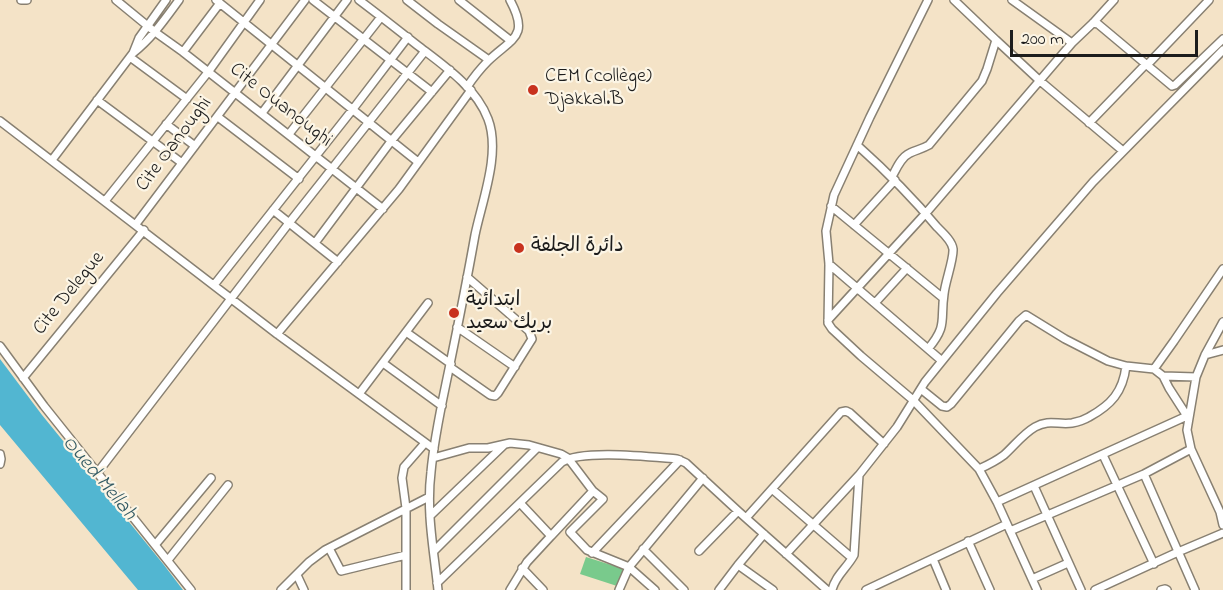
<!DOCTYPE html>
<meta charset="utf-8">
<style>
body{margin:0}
#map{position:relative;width:1223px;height:590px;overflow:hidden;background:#f4e3c7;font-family:"Indie Flower",sans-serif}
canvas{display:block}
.scale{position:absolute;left:1010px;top:30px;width:188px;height:27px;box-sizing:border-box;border:3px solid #1c1c1c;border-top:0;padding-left:8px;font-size:18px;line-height:21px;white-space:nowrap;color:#1c1c1c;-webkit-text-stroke:4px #fcf5e5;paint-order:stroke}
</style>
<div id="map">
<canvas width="1223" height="590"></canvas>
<div class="scale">200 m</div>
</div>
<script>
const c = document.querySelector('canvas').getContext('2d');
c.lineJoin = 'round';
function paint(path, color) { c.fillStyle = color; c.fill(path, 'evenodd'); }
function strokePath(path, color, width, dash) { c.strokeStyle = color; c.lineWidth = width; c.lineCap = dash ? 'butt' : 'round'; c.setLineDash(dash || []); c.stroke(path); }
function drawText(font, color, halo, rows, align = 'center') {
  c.font = font + ' "Indie Flower","Playpen Sans Arabic",sans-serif'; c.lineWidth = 4.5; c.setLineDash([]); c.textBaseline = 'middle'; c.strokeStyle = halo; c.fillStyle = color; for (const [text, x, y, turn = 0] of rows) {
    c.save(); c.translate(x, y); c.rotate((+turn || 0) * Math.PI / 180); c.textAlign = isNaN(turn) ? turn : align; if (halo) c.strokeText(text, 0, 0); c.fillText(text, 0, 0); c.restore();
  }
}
const green = new Path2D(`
 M586,557l38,12 -7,17 -37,-12z`);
const water = new Path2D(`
 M0,359l42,56 122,150 19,25h-45l-138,-165z`);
const minor = new Path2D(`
 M21,0h6
 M116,0l39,32 28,20 200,157
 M216,0l202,162
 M313,0l119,92
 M359,0c20,15 39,30 58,45 26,20 59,42 71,74 13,34 -6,82 -13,116 -8,45 -17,90 -26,134 -7,34 -15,69 -18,103 -5,40 3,79 7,118
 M407,0l31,24 51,36
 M459,0l52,41
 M928,0l-58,117 -36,78 -8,36 3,33 -1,59 4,6 29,27 52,44 66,69 18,33 40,88
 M1012,0l60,43 21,-20 21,-23
 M1093,23l5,1 74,62 3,-1 48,-46
 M996,40l43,40 84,71
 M183,52l37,-49
 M133,53l6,-15 27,-38
 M130,57l57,42
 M1147,65l62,-65
 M467,87c6,-9 13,-18 21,-26 24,-23 42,-24 22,-61
 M97,100l85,63
 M262,113l85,-113
 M218,117l81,62
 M0,121l277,213 157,115
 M1089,123l57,-59
 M166,124l29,22
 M289,134l92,-117
 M857,145c29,26 56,53 80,82 6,6 15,14 16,22 1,10 -8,33 -9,45 -4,27 4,31 -16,55
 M52,160l81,-107c19,-15 32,-34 46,-53
 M892,177c4,-8 9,-20 18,-24 6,-3 12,-4 19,-8l53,-64 5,-12 9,-29 -42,-40
 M105,201l104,-130 51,-71
 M831,206l112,92
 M273,210l65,52
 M136,224l169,-224
 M854,225l41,-45
 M315,243l77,-103 58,-70
 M829,264l113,97
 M214,285l139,-176 55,-72
 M875,303l32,-35
 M828,320l98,-107 146,-170
 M1223,322l-18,33 -9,22 -9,53 4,19 29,63 3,13
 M457,327l58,40
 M406,332l45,32
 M277,334l122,-145 72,-99
 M0,346l44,60 147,184
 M1205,355l18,-5
 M383,363l59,43
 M450,367l40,28 5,1 3,-3 34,-54 -3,-8 -62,-54
 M1154,369l20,-28 49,-72
 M1163,376l33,1
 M23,378l121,-148
 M921,389l21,17 5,1 4,-3 68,-83 7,-6 39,24 43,22 18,5 28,3 9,7 6,12 18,28
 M359,394l69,-91
 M0,454l1,5 -1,5
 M1103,455l51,109
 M433,458l36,-10h19l22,-5 19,2 32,9 7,4 25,33
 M979,469c9,-4 17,-8 25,-14 10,-9 19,-21 31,-28 14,-8 23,-2 37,-4 6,-1 12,-3 17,-6 22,-12 34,-25 37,-51
 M98,472l191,-249 136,-172
 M1144,474l51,116
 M1034,486l47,104
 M772,489l80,69
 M997,502l190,-86 2,1
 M520,503l31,33 42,-45 10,8 -33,33 17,18 42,17 26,23
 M430,516l74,-71
 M746,518l95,-106 5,-1 4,2 34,31
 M1010,531l134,-57 47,-25
 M968,541l22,49
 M155,545l56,-67
 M329,548l12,23 65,-16
 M643,549l41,41
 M434,551l103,-103
 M699,551l39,-40
 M592,553l88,-93
 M786,554l73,-79
 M933,559l13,31
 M168,560l60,-75
 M738,565l26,-31
 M522,568l21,22
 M297,575l7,15
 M1032,579l36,-16
 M437,583l125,-121c20,-13 89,-5 115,-3l9,4 52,48 89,79
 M281,590l28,-28 16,-12 104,-53
 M406,590v-82l-4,-30 2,-11 21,-24
 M510,590l17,-28 24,-26
 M619,590l10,-23 74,-89
 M719,590l19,-25 35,25
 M832,590c3,-14 15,-22 22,-35l5,-80 38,-48 28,-45 72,-89 96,-111 130,-132
 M866,590l141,-66
 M1095,590l83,-38 45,-19
 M1161,590l4,-1 2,1`);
const markers = [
 [533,90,6,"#c8321e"],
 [519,248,6,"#c8321e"],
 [454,313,6,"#c8321e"]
];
const poiNames = [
 ["CEM (collège)",545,78],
 ["Djakkal.B",545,101],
 ["دائرة الجلفة",531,248],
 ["ابتدائية",466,302],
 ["بريك سعيد",466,325]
];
const streetNames = [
 ["Cite Ouanoughi",280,106,38],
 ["Cite Oanoughi",175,145,-53],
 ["Cite Delegue",70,294,-51]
];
const waterNames = [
 ["Oued Mellah",98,479,50]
];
paint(green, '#79ca8c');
paint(water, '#52b6d1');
strokePath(minor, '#888072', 10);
strokePath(minor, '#fff', 7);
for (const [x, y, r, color] of markers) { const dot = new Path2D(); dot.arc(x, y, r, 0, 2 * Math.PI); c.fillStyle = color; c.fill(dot); strokePath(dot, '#fcf5e5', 2); }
drawText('20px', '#1c1c1c', '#fcf5e5', poiNames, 'left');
drawText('20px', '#1c1c1c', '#fcf5e5', streetNames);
drawText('italic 21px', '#325a64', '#fcf5e5', waterNames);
</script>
